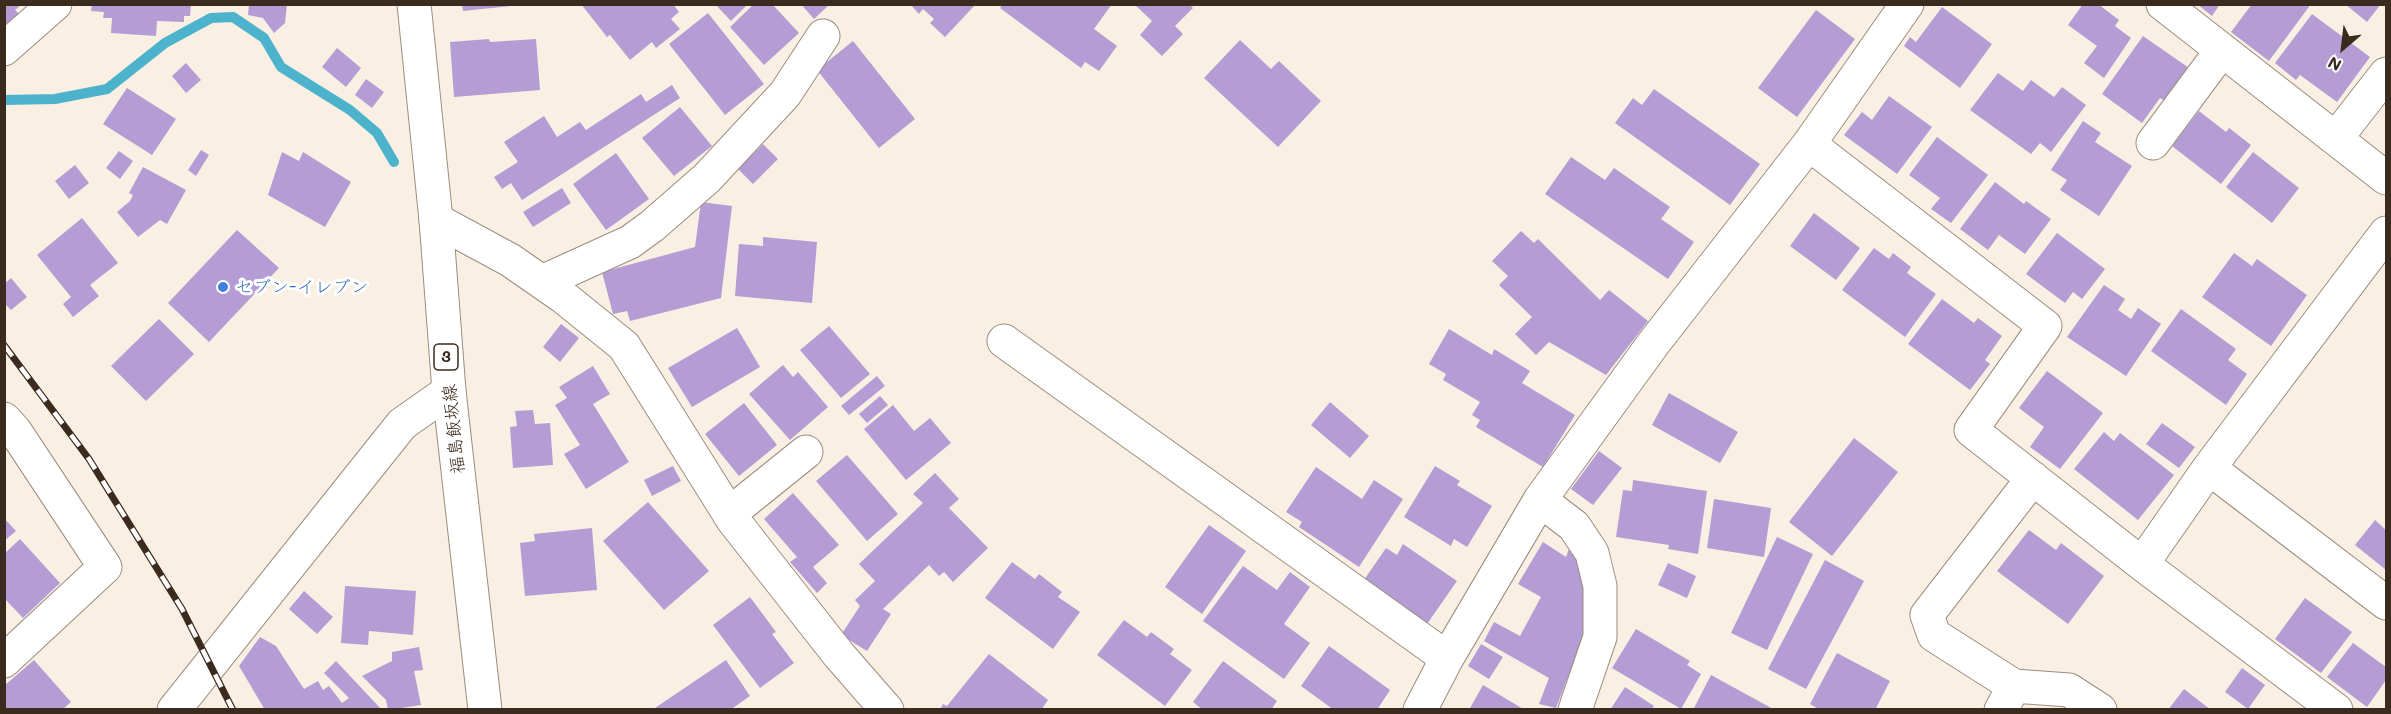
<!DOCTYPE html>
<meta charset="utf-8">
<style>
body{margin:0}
#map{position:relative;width:2391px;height:714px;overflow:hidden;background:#f9f0e3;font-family:Mali,sans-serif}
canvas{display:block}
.frame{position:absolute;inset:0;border:6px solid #3b2a1e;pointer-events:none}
.north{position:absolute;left:2313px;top:18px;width:60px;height:60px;-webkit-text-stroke:4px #fff;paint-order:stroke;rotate:208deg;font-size:16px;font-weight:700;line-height:24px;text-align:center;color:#3b2a1e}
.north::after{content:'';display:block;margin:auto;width:21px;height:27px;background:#3b2a1e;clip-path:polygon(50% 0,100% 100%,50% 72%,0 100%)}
</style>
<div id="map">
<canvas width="2391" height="714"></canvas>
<div class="frame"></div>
<div class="north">N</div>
</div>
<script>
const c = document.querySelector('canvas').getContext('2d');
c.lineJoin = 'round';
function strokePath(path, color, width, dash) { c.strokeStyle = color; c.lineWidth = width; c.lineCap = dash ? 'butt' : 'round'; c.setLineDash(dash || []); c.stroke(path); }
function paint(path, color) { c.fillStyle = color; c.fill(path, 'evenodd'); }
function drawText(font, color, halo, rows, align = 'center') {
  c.font = font + ' Mali,"Klee One",sans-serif'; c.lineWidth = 6; c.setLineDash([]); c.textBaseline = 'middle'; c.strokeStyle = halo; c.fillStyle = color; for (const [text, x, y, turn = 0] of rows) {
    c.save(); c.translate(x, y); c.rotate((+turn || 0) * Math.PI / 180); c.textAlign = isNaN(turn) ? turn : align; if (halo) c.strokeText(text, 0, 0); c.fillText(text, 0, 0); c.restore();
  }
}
const stream = new Path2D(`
 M4,100l51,-1 52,-10 58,-46 46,-25 22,-1 31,21 17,29 69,43 27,23 17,29`);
const building = new Path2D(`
 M4,4h18l-7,6 5,5 -16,13z
 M92,4h99l-1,12h-6v6l-27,-1 -1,15 -45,-3 1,-15h-9l1,-6 -13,-1z
 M249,4h38l-2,19 -11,10 -11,-15 -15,-3z
 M462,4h49v2l-48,5z
 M581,4h92l6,8 -8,7 9,10 -24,19 -4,-6 -22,18 -20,-25 -3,2z
 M715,4h33l-17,17z
 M754,4h18l27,29 -35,32 -34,-38z
 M801,4h29l-16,15z
 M910,4h66l-31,33 -15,-14 4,-4 -11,-10 -4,5z
 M1003,4h109l-18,25 23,17 -18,25 -14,-9 -4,6 -81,-60z
 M1134,4h55l4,4 -18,18 8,8 -21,22 -22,-21 12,-14z
 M2083,4h15l21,16 -4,6 16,12 -27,40 -20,-15 13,-17 -29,-21z
 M2197,4h23l-8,12z
 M2252,4h59l-42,57 -38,-29z
 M2345,4h36l-14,18z
 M1942,7l50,37 -32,44 -56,-42 6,-9 6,5z
 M1816,10l39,29 -58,78 -39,-29z
 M708,13l56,71 -39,31 -56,-71z
 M2312,14l58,43 -33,45 -37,-27 -4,5 -21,-17z
 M2143,36l49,34 -24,33 -8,-5 -18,25 -40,-29z
 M489,39l1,3 46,-3 4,51 -86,7 -4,-55z
 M1240,40l31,29 8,-8 42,40 -43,46 -74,-69z
 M853,41l62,78 -36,29 -62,-78z
 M337,48l24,20 -15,19 -24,-20z
 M186,63l15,17 -15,13 -14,-17z
 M1998,73l25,18 8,-11 23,17 8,-10 24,18 -35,47 -11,-9 -9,11 -61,-44z
 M366,79l18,13 -12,16 -17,-13z
 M672,85l8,13 -158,102 -11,-17 -9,6 -8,-12 24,-15 -14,-20 40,-26 13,21 23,-15 6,8 55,-36 5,8z
 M127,88l49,31 -24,36 -49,-31z
 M1654,89l106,75 -30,41 -115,-82 18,-25 9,7z
 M1889,96l43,31 -35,47 -53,-39 18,-23 10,8z
 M680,107l32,39 -38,30 -32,-38z
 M2199,111l27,21 3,-4 22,17 -30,39 -49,-38z
 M2083,121l18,12 -6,9 37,24 -33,50 -39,-26 7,-10 -16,-10z
 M1937,137l51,38 -37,48 -20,-14 9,-11 -31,-23z
 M763,144l15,15 -25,25 -15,-15z
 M201,150l8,5 -13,21 -8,-6z
 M119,151l14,10 -13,18 -14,-11z
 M282,152l17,9 4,-9 48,30 -26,45 -57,-32z
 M2253,152l46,36 -27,35 -46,-36z
 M616,153l33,46 -43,31 -33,-46z
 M1571,157l34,23 9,-12 56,39 -9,12 33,23 -26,37 -123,-85z
 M75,165l14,18 -20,16 -14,-18z
 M143,167l43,23 -19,34 -7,-4 -22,17 -21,-25 13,-11 3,-6 -4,-2z
 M1995,182l29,22 2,-3 25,18 -26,35 -26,-19 -11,15 -28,-21z
 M562,188l9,15 -38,24 -10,-15z
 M701,202l31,4 -11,92 -91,23 -3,-10 -14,3 -11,-42 93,-25z
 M1814,213l46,35 -24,32 -46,-34z
 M82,218l36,45 -28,22 9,11 -26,21 -10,-13 8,-7 -34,-42z
 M237,230l42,38 -70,74 -41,-39z
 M1521,231l13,12 4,-4 62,61 9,-10 39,31 -42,54 -57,-33 -13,13 -21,-21 17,-17 -33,-32 9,-9 -16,-15z
 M2057,233l48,36 -23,30 -9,-7 -8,11 -39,-29z
 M763,237l54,5 -5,61 -77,-7 4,-52 24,2z
 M1874,248l15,11 4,-6 18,14 -4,6 29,21 -31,43 -63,-47z
 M2234,253l18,13 5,-7 50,36 -36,51 -69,-49z
 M11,278l16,19 -16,13 -7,-7v-19z
 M2104,285l21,14 -7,11 13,9 7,-11 23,16 -35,52 -59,-39z
 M1942,299l32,24 4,-5 24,18 -17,24 5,4 -20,26 -62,-46z
 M2181,309l55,40 -8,11 19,14 -21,31 -75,-54z
 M159,319l35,35 -48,47 -35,-35z
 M561,324l18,14 -19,24 -17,-15z
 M829,326l41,48 -29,24 -41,-48z
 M737,328l23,39 -68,40 -24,-39z
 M1449,329l43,26 2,-6 36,22 -8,12 53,32 -32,52 -67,-40 4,-7 -8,-5 8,-13 -37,-22 3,-6 -17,-10z
 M783,365l10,12 5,-5 30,35 -38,33 -41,-46z
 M593,366l17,28 -17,10 36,58 -43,27 -22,-35 16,-9 -25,-40 12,-7 -8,-11z
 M2047,371l56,42 -43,56 -30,-22 14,-20 -25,-19z
 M877,376l8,10 -36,29 -8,-9z
 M1669,393l69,39 -18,31 -68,-38z
 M880,396l8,9 -21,18 -8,-9z
 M1330,402l39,34 -19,22 -39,-33z
 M744,403l33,42 -38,31 -34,-42z
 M893,405l21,26 16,-13 21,25 -45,37 -42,-51z
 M533,410l2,14 15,-1 3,42 -40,3 -3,-41 7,-1 -2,-15z
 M2162,423l33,24 -16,21 -33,-24z
 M2104,432l10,9 6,-8 54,42 -36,45 -64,-51z
 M1854,438l44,34 -66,84 -43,-34z
 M1599,451l23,17 -29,37 -22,-16z
 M847,455l51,59 -31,27 -51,-60z
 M673,466l8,15 -29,15 -8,-16z
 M1435,466l25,15 -3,4 35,21 -25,41 -13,-8 -3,7 -47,-29z
 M1316,467l46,32 12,-19 29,19 -44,68 -60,-40 3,-5 -16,-10z
 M935,473l24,26 -10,9 39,40 -35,34 -9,-10 -5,4 -10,-11 -46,44 8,5 -24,37 -26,-16 19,-29 -5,-6 20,-19 -16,-17 64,-61 -10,-9z
 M1633,480l74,11 -9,63 -30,-5 1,-4 -53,-8 7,-47 9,1z
 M793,493l46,52 -26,22 14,16 -10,10 -27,-31 7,-5 -33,-38z
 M1714,499l57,9 -7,49 -57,-9z
 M648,502l61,69 -45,39 -61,-69z
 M4,518l12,13 -12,10z
 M2375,520l11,10v40l-31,-25z
 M1209,525l37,26 -44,63 -37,-27z
 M592,528l5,62 -72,6 -5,-53 15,-2 -1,-7z
 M2029,530l27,20 5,-7 43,33 -36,48 -71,-53z
 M1777,537l36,17 -46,96 -36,-17z
 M20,539l40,44 -37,35 -19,-20v-44z
 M1543,542l23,15 4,-11 16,30 -2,59 -28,73 -17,-4 10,-26 -65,-37 10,-19 26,14 21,-39 -23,-13z
 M1403,544l54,37 -32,46 -61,-47 22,-32 11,7z
 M1825,560l39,21 -58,108 -38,-20z
 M1012,562l23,17 4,-5 23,18 -4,5 22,15 -27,37 -68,-51z
 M1668,563l28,13 -9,22 -29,-13z
 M1243,566l34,24 13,-18 20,15 -26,37 26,19 -26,36 -81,-58z
 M345,586l71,5 -3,44 -44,-4 -1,14 -27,-2z
 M304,591l29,26 -16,17 -28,-25z
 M750,597l26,35 -4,2 22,29 -34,25 -47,-63z
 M2305,598l47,34 -31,41 -46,-34z
 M1124,620l23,17 4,-5 23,17 -4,5 22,16 -27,36 -68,-51z
 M1636,629l54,32 -3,4 14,9 -20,35 -69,-41z
 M260,637l16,9 28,43 14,-8 5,9 6,-4 13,17 7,-5 -25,-25 12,-12 46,49h-117l-26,-44z
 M2353,643l33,24v13l-19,27 -40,-30z
 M1481,644l22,13 -14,22 -21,-13z
 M1329,646l61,44 -13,20h-43l-33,-24z
 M419,647l4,23 -9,1 7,34 -33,5 -2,-10 -24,-24 30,-15v-9z
 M1837,653l53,28 -15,29h-55l-10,-6z
 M989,654l59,46 -7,10h-101l3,-6 4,2z
 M34,660l37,42 -9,8h-54l-4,-4v-20z
 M726,660l24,36 -20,14h-78z
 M1223,661l54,40 -6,9h-68l-10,-8z
 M2242,668l23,17 -17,24 -23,-17z
 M1711,675l64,35h-82z
 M1483,685l42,25h-56z
 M1625,687l29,19 -3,4h-41z
 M2184,689l27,21h-43z`);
const minor = new Path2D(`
 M2163,4l223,174
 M4,49l51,-45
 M2337,137l49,-63
 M2153,143l69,-93
 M1809,144l236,182 -74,104 171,134 194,146
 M436,220l74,40 52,36 62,50 109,174 106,135 48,55
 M542,282l88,-40 22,-16 55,-48 78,-84 38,-58
 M1004,341l443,317
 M4,419l11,12 90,136 -101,94
 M2209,468l177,135
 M1540,500l34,26 18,27 8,33v51l-25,73
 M729,514l77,-62
 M2142,564l67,-96 177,-235
 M2014,686l-80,-51 -7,-20 106,-137
 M174,710l228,-286 47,-33
 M1420,710l27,-52 93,-158 113,-156 156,-200 98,-140
 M2001,710l13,-24 55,4 31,20`);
const primary = new Path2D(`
 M414,4l22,216 13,171 36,319`);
const rail = new Path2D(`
 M4,345l85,114 93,150 51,101`);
const markers = [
 [223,287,6,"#3f7fe0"]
];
const shields = [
 [446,357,24]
];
const shieldNames = [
 ["3",446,357]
];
const shopNames = [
 ["セブン-イレブン",235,287]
];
const streetNames = [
 ["福島飯坂線",454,429,-96]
];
strokePath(stream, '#4db2cc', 10);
paint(building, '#b39dd4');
strokePath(minor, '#9a8d80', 35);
strokePath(primary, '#9a8d80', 35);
strokePath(minor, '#fff', 33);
strokePath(primary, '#fff', 33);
strokePath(rail, '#3b2a1e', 7);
strokePath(rail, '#fff', 4.5, [14]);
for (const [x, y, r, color] of markers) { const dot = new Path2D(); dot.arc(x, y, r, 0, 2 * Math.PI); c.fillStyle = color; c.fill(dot); strokePath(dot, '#fff', 2); }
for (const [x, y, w] of shields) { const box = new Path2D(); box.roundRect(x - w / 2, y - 13, w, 26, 4.5); c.fillStyle = '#fff'; c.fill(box); strokePath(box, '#3b2a1e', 1.5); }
drawText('bold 16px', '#3b2a1e', null, shieldNames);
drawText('18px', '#366cbe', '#fff', shopNames, 'left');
drawText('18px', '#3b2a1e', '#fff', streetNames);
</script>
